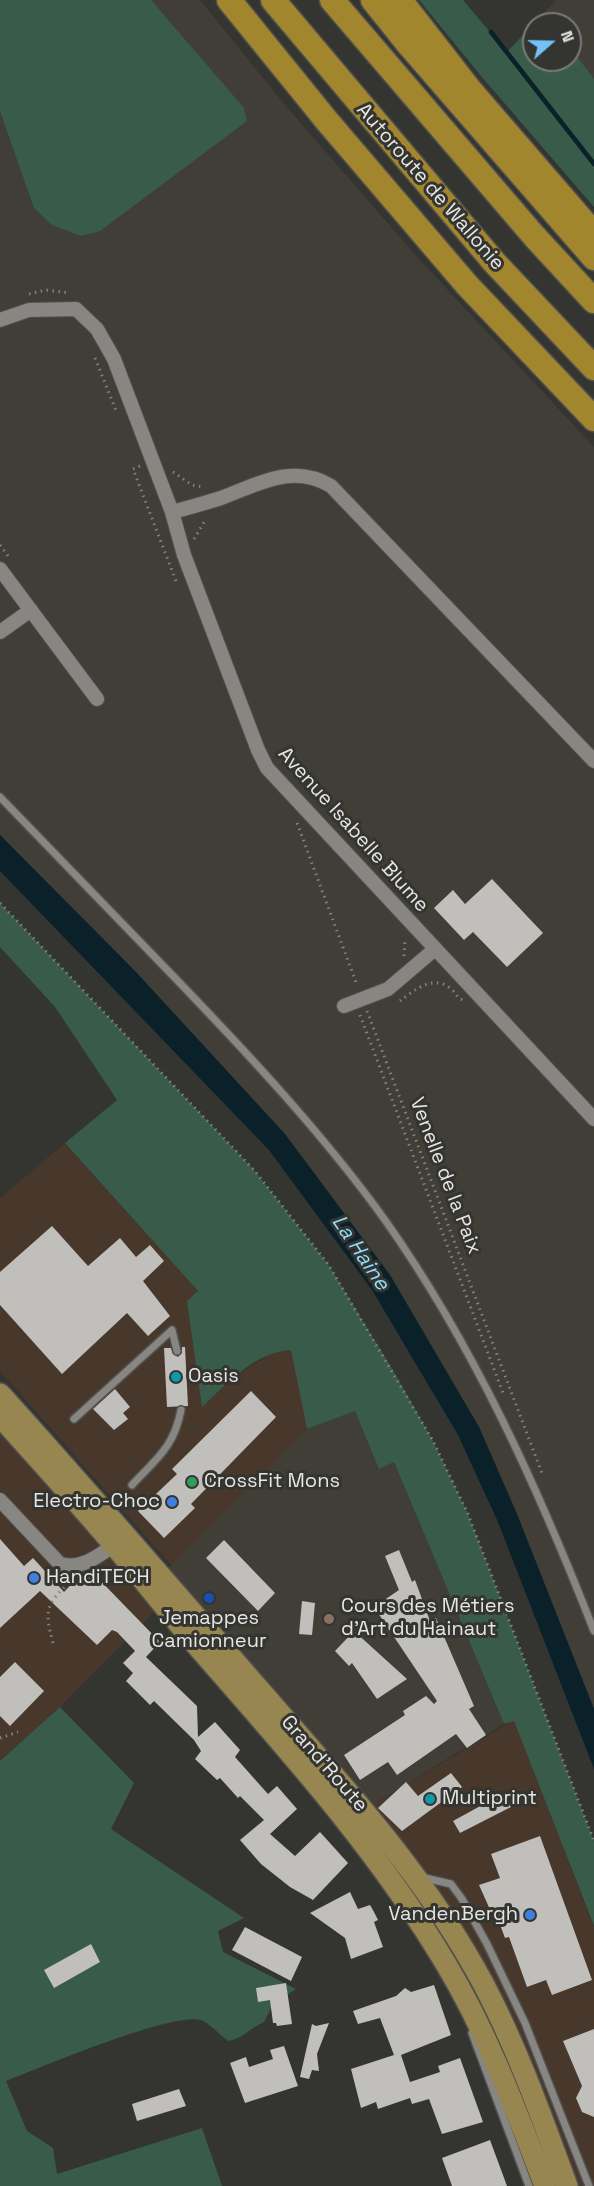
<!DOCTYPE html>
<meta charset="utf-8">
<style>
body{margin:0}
#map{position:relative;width:594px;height:2186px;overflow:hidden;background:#343431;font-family:"Space Grotesk",sans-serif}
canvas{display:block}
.north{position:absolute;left:522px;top:12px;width:60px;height:60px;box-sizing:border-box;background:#343431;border:2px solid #7b7b79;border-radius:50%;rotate:70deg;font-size:16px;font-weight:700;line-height:24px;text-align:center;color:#e6e6e4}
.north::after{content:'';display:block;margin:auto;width:21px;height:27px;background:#73c1f6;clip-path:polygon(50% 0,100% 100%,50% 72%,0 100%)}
</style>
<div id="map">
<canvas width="594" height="2186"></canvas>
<div class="north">N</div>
</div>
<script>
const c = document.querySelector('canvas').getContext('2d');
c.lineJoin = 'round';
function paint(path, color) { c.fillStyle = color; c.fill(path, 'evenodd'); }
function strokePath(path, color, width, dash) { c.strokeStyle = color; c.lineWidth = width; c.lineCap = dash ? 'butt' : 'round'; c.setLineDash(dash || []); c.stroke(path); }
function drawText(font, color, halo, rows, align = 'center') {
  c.font = font + ' "Space Grotesk",sans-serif'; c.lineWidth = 6; c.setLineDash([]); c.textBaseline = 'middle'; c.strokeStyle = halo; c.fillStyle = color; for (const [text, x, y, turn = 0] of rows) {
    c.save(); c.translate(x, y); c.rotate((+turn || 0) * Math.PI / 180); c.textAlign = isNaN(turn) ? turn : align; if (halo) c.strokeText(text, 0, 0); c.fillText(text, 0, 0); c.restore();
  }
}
const commercial = new Path2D(`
 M65,1143l133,148 4,115 36,-32 38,-23 16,-1 15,79 -135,137 -172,-195v-173z
 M0,1416l162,188 -102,103 -60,54z
 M514,1720l80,208v258h-38l-45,-122 -32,-66 -115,-188z`);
const built = new Path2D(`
 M0,0h200l85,105 133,153 176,189v1262l-77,-195 -38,-87 -89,-152 -105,-141 -150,-163 -135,-136z
 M556,0h38v207l-87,-155zM534,24h36v36h-36z
 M355,1411l24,57 15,-6 110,262 -140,86 -202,-235 145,-146z`);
const green = new Path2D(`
 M0,0h151l93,108 3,13 -147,110 -19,5 -29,-11 -18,-17 -34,-97z
 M419,0h44l44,52 37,-39 9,11h-19v36h36v-13l24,32v128l-113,-131z
 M0,903l254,267 74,94 65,106 40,71 35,73 126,327v85l-80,-205 -10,3 -110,-262 -15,7 -24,-58 -48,18 -16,-79c-36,2 -64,34 -89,57l-15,-106 11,-10 -133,-148 52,-43 -62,-93 -55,-60z
 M60,1707l74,76 -23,46 133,89 -26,13 5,21 73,37 -23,15 -9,18c-14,6 -21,17 -36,19 -8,-6 -17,-16 -25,-20 -23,-13 -166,48 -197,60l21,50 26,17 4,26 145,-46 20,58h-222v-425z`);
const water = new Path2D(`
 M0,835l135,136 150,163 105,141 89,152 38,87 77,195v60l-96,-247 -40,-87 -86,-145 -103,-140 -269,-279z`);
const stream = new Path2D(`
 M491,32l103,132`);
const building = new Path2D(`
 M492,879l51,54 -36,34 -34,-35 -9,8 -30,-32 19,-18 12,14z
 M52,1226l36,40 32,-28 16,19 14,-12 14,16 -21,20 27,35 -22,20 -21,-23 -65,61 -62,-69v-33z
 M182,1347h3l3,59 -21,1 -3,-59h7l2,6 5,3 4,-4z
 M115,1389l15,18 -7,6 5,6 -14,11 -21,-21z
 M251,1391l25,26 -85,87 4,4 -31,30 -26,-27 39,-37 -5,-5z
 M0,1539l24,27 9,-8 31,34 18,-19 8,-3 70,72 -14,15 51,49 1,31 17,-15 25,28 -5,7 33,37 9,-8 20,23 -27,25 25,22 25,-24 28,31 -35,37 -23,-13 -29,-23 -21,-24 24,-20 -24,-24 -2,2 -18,-20 -3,2 -22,-21 6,-8 -7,-11 -40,-39 -4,4 -24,-24 7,-8 -10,-10 12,-12 -18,-19 -5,-2 -15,15 -57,-54 -40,37z
 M224,1540l51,53 -17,18 -52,-53z
 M399,1550l13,32 3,-2 15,41 6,-3 38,88 -5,3 17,26 -19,13 -11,-14 -59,41 -9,-13 -28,18 -16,-25 61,-40 -2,-4 23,-15 8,8 3,-3 -63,-94 25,-17 -14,-34z
 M302,1601l13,2 -3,32 -13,-1z
 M354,1631l53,48 -30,20 -25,-36 -3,3 -14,-15z
 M15,1662l29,29 -34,35 -10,-10v-39z
 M451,1773l11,14 -60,44 -24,-23 28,-26 12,14z
 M504,1793l7,14 -51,26 -7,-12z
 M540,1836l52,144 -40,15 -6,-15 -19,7 -18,-50 -4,1 -6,-16 -3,1 -17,-38 21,-7 -9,-24z
 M350,1892l8,17 12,-4 4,7 4,8 -4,2 9,25 -32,12 -6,-21 -35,-25z
 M245,1927l57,30 -11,24 -59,-31z
 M91,1944l9,18 -46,26 -10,-18z
 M286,1983l6,41 -15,2 -1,-3h-3l-3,-23 -12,2 -2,-14z
 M434,1985l17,50 -50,20 9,27 30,-10 -2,-6 22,-8 23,64 -41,12 -13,-35 -17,5 -2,-6 -32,11 -2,-7 -15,6 -10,-39 43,-14 -14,-37 -22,6 -5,-13 43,-15 9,-8 6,4z
 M329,2023l-12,31 2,17 -7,-1 -3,9 -9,-2 12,-53 4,2z
 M594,2029v88l-12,-5 -6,-14 6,-12 -19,-45z
 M284,2046l14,40 -53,17 -15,-40 16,-6 3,10 24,-8 -3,-9z
 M179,2089l7,17 -49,15 -5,-17z
 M490,2140l17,46h-55l-10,-28z`);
const path = new Path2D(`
 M29,294l17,-4 24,3
 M95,358l22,55
 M140,466l-7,3 43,112
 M173,472l19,13 12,2
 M194,539l12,-20
 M0,545l9,12
 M297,823l60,162
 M0,903l254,267 74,94 105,177 35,73 126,327
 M404,956l1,-18
 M400,1001c14,-11 35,-28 52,-11 5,4 4,7 11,10
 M367,1011l176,465
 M360,1015l143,378
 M53,1643c-9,-33 -7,-39 18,-62
 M0,1738l18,-6`);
const lane = new Path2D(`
 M0,797c59,61 118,122 177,183 73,76 146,154 208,240 89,126 153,268 209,411
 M74,1419l98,-89 5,21
 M132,1485c25,-27 42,-38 49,-75
 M421,1877l30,7 11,15 25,45 38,79 64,163
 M472,2033l57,153`);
const street = new Path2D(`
 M0,320l29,-10 47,-1 21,20 17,30 58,153c16,-4 33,-9 49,-14 38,-14 71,-35 110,-12l263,275
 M172,512l12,43 74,195 9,18 327,351
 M0,569l97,130
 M0,632l31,-22
 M344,1006l44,-17 47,-40
 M0,1500l60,64c21,6 37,-7 54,-19`);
const primary = new Path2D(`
 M0,1394c87,96 172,195 257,293 82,94 168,187 227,298 34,65 58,133 83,201
 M0,1416c38,43 77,85 114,129 29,34 56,69 85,103 88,101 178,200 247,316 42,70 70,146 99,222`);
const highway = new Path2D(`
 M229,0l98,121 140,164 127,134
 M273,0l221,262 100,106
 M332,0l202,236 60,65
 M373,0l36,45 185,213
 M400,0l70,90 124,144`);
const markers = [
 [176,1377,6,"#0f9aa8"],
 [192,1482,6,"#2e9e5b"],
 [172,1502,6,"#3f7fe0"],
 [34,1578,6,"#3f7fe0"],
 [209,1598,6,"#1a4fb4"],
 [329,1619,6,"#8d6e63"],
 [430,1799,6,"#0f9aa8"],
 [530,1915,6,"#3f7fe0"]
];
const streetNames = [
 ["Autoroute de Wallonie",430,187,49],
 ["Avenue Isabelle Blume",353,830,48],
 ["Venelle de la Paix",445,1176,69],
 ["Grand'Route",324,1764,49]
];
const poiNames = [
 ["Oasis",188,1377],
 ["CrossFit Mons",204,1482],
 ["Electro-Choc",160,1502,"right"],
 ["HandiTECH",46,1578],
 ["Cours des Métiers",341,1607],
 ["d'Art du Hainaut",341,1630],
 ["Jemappes",209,1619,"center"],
 ["Camionneur",209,1642,"center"],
 ["Multiprint",442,1799],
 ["VandenBergh",518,1915,"right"]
];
const waterNames = [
 ["La Haine",360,1253,56]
];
paint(commercial, '#47382b');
paint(built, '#403e37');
paint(green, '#385c49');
paint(water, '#0b2129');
strokePath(stream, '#0b2129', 4.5);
paint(building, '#c0bfbb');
strokePath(lane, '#51504e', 10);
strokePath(street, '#51504e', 16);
strokePath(primary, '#51504e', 24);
strokePath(highway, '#51504e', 27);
strokePath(path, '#828280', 3, [1.5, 4.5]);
strokePath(lane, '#878682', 7);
strokePath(street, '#878682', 14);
strokePath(primary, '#978650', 21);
strokePath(highway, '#a2862e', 24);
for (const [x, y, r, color] of markers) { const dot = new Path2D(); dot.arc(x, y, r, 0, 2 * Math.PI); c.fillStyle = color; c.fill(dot); strokePath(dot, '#343431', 2); }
drawText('20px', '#e6e6e4', '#343431', streetNames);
drawText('20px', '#e6e6e4', '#343431', poiNames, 'left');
drawText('italic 21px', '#8edefd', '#343431', waterNames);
</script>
